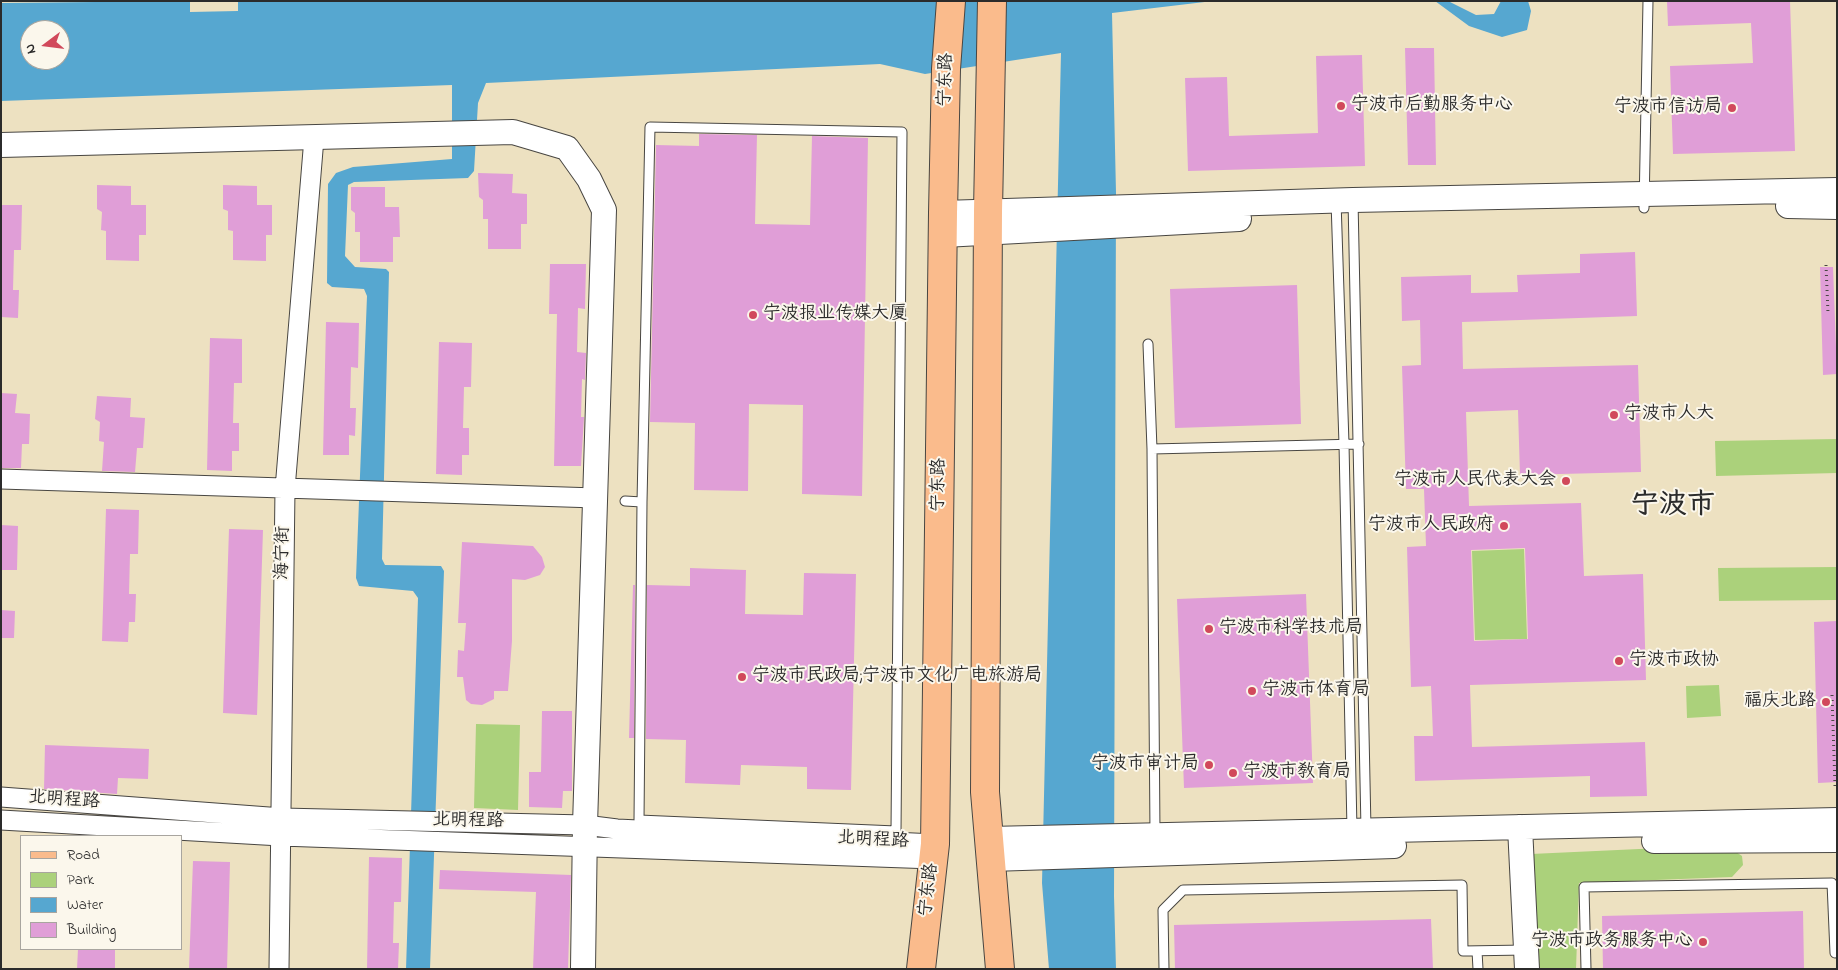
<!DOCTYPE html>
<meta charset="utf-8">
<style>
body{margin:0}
#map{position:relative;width:1838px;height:970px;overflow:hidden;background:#ede1c1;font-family:"Indie Flower",sans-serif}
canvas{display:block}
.frame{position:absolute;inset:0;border:2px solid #2b2b2b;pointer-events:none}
.legend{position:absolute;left:20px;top:835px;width:162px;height:115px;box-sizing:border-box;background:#fbf7ec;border:1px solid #a8a59f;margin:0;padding:6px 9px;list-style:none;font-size:15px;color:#2b2b2b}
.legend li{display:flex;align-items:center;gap:10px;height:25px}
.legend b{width:25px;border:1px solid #a8a59f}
.north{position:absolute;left:20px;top:20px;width:50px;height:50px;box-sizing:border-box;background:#fbf7ec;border:1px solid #a8a59f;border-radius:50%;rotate:255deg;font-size:14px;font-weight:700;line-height:20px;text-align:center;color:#2b2b2b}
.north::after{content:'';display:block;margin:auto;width:18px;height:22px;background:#d1495b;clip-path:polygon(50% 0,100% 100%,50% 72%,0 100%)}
</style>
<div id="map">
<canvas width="1838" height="970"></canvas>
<div class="frame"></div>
<ul class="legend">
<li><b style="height:6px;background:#fabb8c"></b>Road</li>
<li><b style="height:14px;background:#abd17b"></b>Park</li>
<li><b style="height:14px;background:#56a7d0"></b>Water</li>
<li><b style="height:14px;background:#e09ed7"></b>Building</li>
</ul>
<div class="north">N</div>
</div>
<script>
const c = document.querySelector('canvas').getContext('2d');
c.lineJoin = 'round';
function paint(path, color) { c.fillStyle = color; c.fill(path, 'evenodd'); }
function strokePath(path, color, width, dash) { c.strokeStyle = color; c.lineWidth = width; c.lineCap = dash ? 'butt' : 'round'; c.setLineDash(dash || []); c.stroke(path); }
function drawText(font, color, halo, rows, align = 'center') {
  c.font = font + ' "Indie Flower","LXGW WenKai TC",sans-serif'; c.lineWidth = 4; c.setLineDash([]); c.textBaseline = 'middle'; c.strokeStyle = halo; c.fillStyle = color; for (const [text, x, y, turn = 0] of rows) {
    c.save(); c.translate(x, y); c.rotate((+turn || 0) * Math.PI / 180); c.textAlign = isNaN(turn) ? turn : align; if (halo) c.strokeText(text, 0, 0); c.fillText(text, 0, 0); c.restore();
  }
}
const green = new Path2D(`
 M1837,439v34l-121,3 -1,-35z
 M1524,549l3,90 -52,1 -3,-89z
 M1837,567v33l-118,1 -1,-33z
 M1719,685l2,31 -34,2 -1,-32z
 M476,724l44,1 -2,85 -44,-2z
 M1726,845l16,11 1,9 -11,12 -153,6 -3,86h-44l-1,-115z`);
const water = new Path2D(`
 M190,1v11l48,-1v-9l8,-1h967l-101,12 4,180 -2,703 2,73h-67l-7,-86 19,-830 -136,21 -45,-10 -394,19 -8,20 -4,68 -6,7 -114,4 -6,3 -3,71 10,11 31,2 3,3 -7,287 3,6 56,1 3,5 -14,398h-24l12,-371 -5,-7 -54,-5 -3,-8 11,-282 -3,-7 -32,-2 -5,-4 1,-99 8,-11 17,-6 99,-8v-74l-451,16v-98zM30,30h30v30h-30z
 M1435,1h13l28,14 18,-1 7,-13h27l3,10 -4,19 -25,7 -33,-11z`);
const building = new Path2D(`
 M1667,1h123l5,150 -122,3 -3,-88 83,-3 -2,-40 -83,3z
 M1405,48h29l2,117h-28z
 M1362,55l3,111 -177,5 -3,-93 42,-1 2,59 89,-3 -2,-77z
 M699,134l58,1 -2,89 55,1 2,-89 56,2 -6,358 -60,-2 1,-89 -54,-1 -1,87 -54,-1 1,-67 -45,-1 6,-277 43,1z
 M478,173l35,1 -1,19 15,1v30h-6v25h-33v-30h-5v-19l-4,-3z
 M97,185l34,1v19h15v30h-7v26l-33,-1v-29l-5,-1 1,-18 -5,-3z
 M223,185l34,1v19h15v30h-6v26l-33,-1v-29l-5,-1v-19l-5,-2z
 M351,187h34v20h14l1,30h-7v25h-33v-30h-5v-19l-4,-3z
 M1,205h21l-1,45h-7l-1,40h-3h9l-1,28 -17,-1z
 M1635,252l2,64 -175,6 1,47 175,-4 3,107 -121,3 -2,-65 -52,2 3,94 112,-3 3,73 59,-2 3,106 -176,5 2,62 173,-5 2,54 -57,1v-21l-175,5 -1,-45h19l-2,-50 -20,1 -4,-140 19,-1 -2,-57h-18l-4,-123 19,-1 -1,-45 -18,1 -1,-44 70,-2v18l47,-1 -1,-17 63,-2v-19zM1525,548l3,91 -54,2 -3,-91z
 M550,264h36l-1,45 -7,-1 -1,44 9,1 -1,27 -3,-1 -1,38h3l-3,49h-27l3,-152h-8z
 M1820,267h13l4,107 -14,1z
 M1297,285l4,139 -126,4 -5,-139z
 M326,322l33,1 -1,45 -7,-1 -1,41h6l-1,28 -6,-1v20h-26z
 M210,338l32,1v44h-8l-1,40h6v28h-7v20l-25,-1z
 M439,342l33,1 -1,44h-7l-1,41h6v27h-7v20l-26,-1z
 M1,393l16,1 -2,19 15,1 -1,30h-7l-1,24h-20z
 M97,396l34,2 -1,19 15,1 -2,30h-6l-2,24 -33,-1 2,-29 -5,-1 1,-19 -5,-3z
 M106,509l33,1 -1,44h-8l-1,40h7l-1,28h-6l-1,20 -26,-1z
 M1,525l17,1 -1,44h-16z
 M229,529l34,1 -6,185 -34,-2z
 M462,542l71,4 9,11 3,10 -5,8 -15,5 -13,-1v62l-4,50h-14v8l-12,6 -11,-1 -5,-4 -3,-23h-6l1,-27 6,1 2,-28h-8z
 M690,568l56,2 -1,44 58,1 1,-42 52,1 -5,216 -44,-1v-22l-66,-2 -1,20 -55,-2 1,-43 -40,-1 1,-154 43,1z
 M633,585h2l-1,153h-5z
 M1306,594l7,189 -129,5 -7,-189z
 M1,610l14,1 -1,27h-13z
 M1837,621v161l-19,1 -4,-161z
 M542,711h30v80h-9l-1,17 -33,-1v-35h12z
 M45,745l104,4 -1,30 -30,-1 -1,16 -73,-5z
 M369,857l33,1 -1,44h-7l-1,41h6l-1,26h-31z
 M193,861l37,1 -3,107h-38z
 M440,870l131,5 -3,94h-35l3,-77 -97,-3z
 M1803,911l1,58h-201l-1,-53z
 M1431,919l2,50h-258l-1,-44z
 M78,949h37v20h-38z`);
const path = new Path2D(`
 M1826,265l2,48
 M1832,695l3,91`);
const service = new Path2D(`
 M1353,200l13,629
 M1336,201l8,243 8,386
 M1644,208l4,-207
 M1148,344l4,105 3,385
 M1152,449l207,-5
 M625,501l17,1 8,-375 252,5 -6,699 -257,-11 3,-318
 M1477,951l1,18
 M1164,969l-1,-59 20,-20 279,-5 1,66 63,-1
 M1586,969l-2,-82 248,-4 3,70`);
const minor = new Path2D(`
 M1,479l595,19
 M1,797l281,21 303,7 32,4 318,15
 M1,820l280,16 653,23
 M279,969l6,-480 29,-351`);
const tertiary = new Path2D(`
 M1,145l512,-13 54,16 22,31 15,31 -19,615 -2,144
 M1788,206l49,1
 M943,213l410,-13 484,-10
 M944,235l295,-16
 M1520,827l7,142
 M989,839l848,-19
 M1654,841l183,-1
 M991,859l403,-13`);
const primary = new Path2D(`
 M992,1l-4,210 -3,581 15,177
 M921,969l14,-125 8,-631 3,-144 5,-68`);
const markers = [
 [1341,106,5,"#d1495b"],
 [1732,108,5,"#d1495b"],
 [753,315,5,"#d1495b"],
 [1614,415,5,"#d1495b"],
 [1566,481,5,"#d1495b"],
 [1504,526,5,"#d1495b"],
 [1209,629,5,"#d1495b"],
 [1619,661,5,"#d1495b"],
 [742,677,5,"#d1495b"],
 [1252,691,5,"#d1495b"],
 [1826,702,5,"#d1495b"],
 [1209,765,5,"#d1495b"],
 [1233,773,5,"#d1495b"],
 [1703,942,5,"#d1495b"]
];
const streetNames = [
 ["宁东路",947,80,-88],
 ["宁东路",940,485,-89],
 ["海宁街",284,553,-89],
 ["北明程路",64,801,4],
 ["北明程路",468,822,1],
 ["北明程路",873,841,3],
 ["宁东路",930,890,-83]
];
const poiNames = [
 ["宁波市后勤服务中心",1351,106],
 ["宁波市信访局",1722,108,"right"],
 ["宁波报业传媒大厦",763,315],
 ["宁波市人大",1624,415],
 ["宁波市人民代表大会",1556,481,"right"],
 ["宁波市人民政府",1494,526,"right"],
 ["宁波市科学技术局",1219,629],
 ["宁波市政协",1629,661],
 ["宁波市民政局;宁波市文化广电旅游局",752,677],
 ["宁波市体育局",1262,691],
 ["福庆北路",1816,702,"right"],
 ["宁波市审计局",1199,765,"right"],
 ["宁波市教育局",1243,773],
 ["宁波市政务服务中心",1693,942,"right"]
];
const townNames = [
 ["宁波市",1673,507]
];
paint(green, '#abd17b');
paint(water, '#56a7d0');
paint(building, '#e09ed7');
strokePath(service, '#484642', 11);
strokePath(minor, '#484642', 21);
strokePath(tertiary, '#484642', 26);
strokePath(primary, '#484642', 30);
strokePath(path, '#484642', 3, [1, 4]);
strokePath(service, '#fff', 9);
strokePath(minor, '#fff', 19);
strokePath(tertiary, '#fff', 24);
strokePath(primary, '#fabb8c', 28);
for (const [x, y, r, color] of markers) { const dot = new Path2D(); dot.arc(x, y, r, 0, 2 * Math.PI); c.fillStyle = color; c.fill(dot); strokePath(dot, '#fbf7ec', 2); }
drawText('18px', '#2b2b2b', '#fbf7ec', streetNames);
drawText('18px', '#2b2b2b', '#fbf7ec', poiNames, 'left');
drawText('bold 28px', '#2b2b2b', '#fbf7ec', townNames);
</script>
